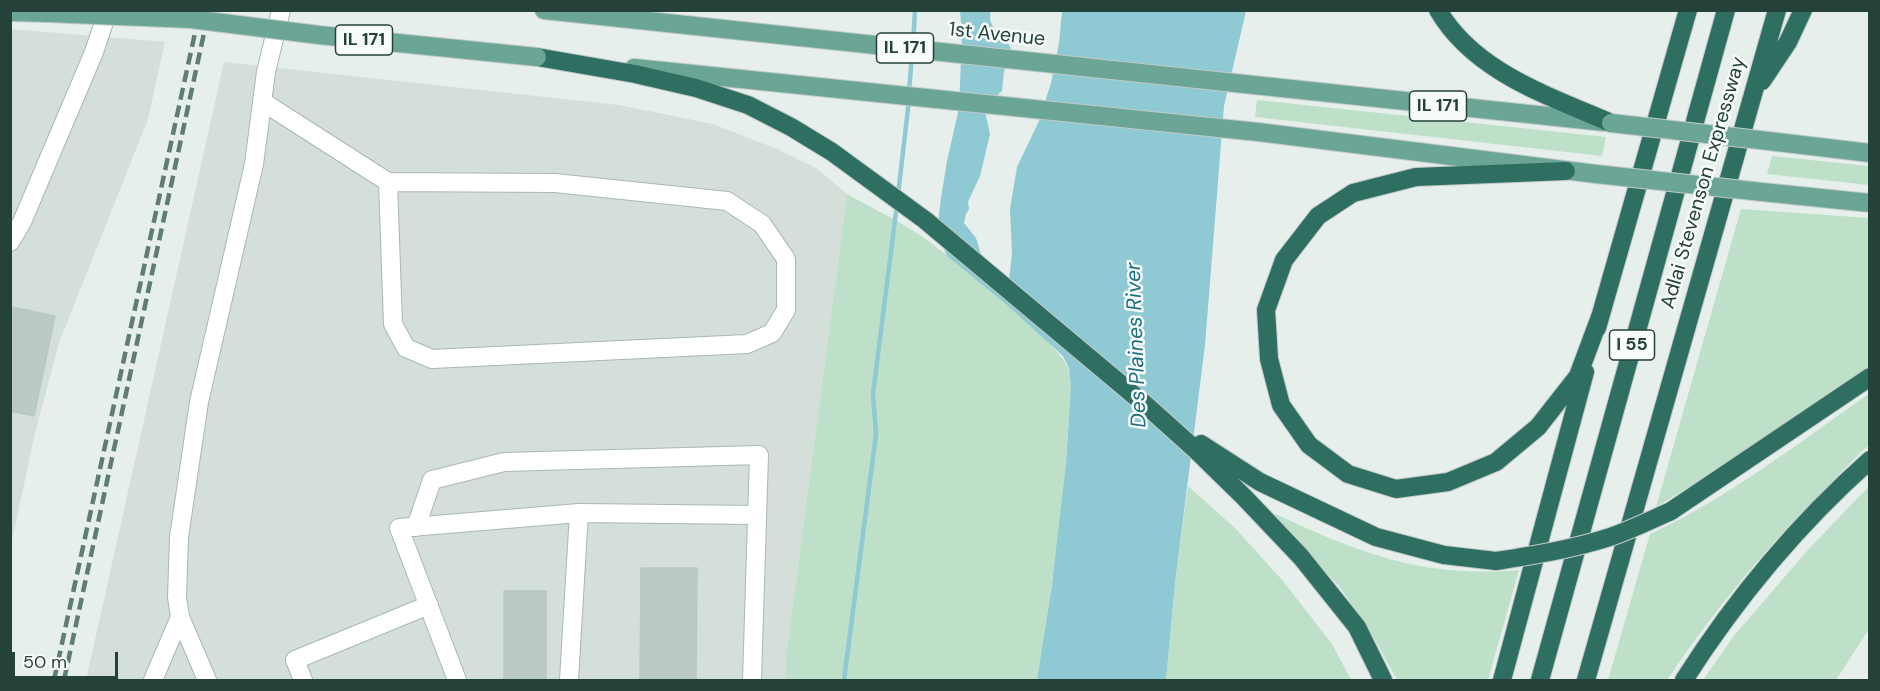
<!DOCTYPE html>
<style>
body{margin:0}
#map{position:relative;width:1880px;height:691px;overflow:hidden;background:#e6efeb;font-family:"DM Sans",sans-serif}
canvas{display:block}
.frame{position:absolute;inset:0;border:12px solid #24423a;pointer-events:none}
.scale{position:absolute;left:12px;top:652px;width:106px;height:27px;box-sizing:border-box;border:3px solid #24423a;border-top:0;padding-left:8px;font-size:18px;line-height:21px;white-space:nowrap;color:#24423a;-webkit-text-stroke:4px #f7fbf9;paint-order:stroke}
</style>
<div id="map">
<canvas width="1880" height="691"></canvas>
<div class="frame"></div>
<div class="scale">50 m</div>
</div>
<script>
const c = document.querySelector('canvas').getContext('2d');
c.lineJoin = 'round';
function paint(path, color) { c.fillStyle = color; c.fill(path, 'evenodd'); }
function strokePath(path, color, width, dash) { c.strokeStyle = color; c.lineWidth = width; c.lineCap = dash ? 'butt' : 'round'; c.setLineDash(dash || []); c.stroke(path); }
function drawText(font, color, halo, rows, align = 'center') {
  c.font = font + ' "DM Sans",sans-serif'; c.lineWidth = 5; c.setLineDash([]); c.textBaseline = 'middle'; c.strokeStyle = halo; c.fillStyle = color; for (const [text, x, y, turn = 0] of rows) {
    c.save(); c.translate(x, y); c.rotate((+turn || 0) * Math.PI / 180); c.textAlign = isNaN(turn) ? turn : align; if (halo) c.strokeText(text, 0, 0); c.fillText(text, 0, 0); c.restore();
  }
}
const built = new Path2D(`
 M11,29l154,13 -17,77 -89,224 -24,90 -24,112z
 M224,62l395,43 94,19 64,25 39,19 31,26 -61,463 -1,23h-699z`);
const green = new Path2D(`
 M1257,100l349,37 -4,19 -347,-39z
 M1772,156l97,10v19l-102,-11z
 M847,194c25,14 52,27 76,43 25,18 138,107 145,131 7,19 1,43 0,63 -5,84 -18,167 -31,249h-252l1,-23z
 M1741,209l128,9v152l-109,74 -104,63z
 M1869,394v51c-15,13 -28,28 -42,42 -60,59 -113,123 -160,193h-59l42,-146c77,-35 149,-92 219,-140z
 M1188,486l47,42 48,53 49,63 19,36h-185l9,-97z
 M1869,486v143l-33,51h-133l30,-43 73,-85z
 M1276,514c84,40 148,64 243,56l-31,110h-91l-24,-44 -34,-50 -66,-70z`);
const water = new Path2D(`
 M960,11h31c-5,18 12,21 20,37l-7,24 -2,19 -18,16 6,27 -10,42 -12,26 1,7 -3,5 -2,9 12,15 7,23 26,20 3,-28 -2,-44 7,-42 22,-46 12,-38 8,-40 3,-32h184l-22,95 -19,239 -30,238 -9,97h-129l15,-96 14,-121 5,-77 -2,-18 -6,-12 -57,-52 -59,-48 -5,-11 -4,-22 3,-25 6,-37 12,-53 3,-74z`);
const stream = new Path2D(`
 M913,46l2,-36
 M909,91l3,-36
 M898,195l11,-95
 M844,680l32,-246 -3,-40 24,-190`);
const building = new Path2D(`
 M12,307l43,9 -21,100 -24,-5z
 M641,568h56l-1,112h-56z
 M504,591h42v89h-42z`);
const minor = new Path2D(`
 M263,102l125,80 167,1 172,18 35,23 24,35v51l-14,23 -25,11 -315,15 -26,-11 -13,-24 -5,-142
 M10,242l12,-20 72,-170 14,-42
 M579,513l178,2
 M416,527l16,-47 72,-18 255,-7 -7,225
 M153,680l27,-63
 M207,680l-27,-63 -3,-20 2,-60 20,-135 55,-238 12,-92 15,-62
 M303,680l-8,-20 134,-55
 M457,680l-58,-152 180,-15 -10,167`);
const major = new Path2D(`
 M544,10c354,37 707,78 1060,112
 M10,12l38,1
 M634,68l624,64 338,42
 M1777,142l93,11
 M1762,192l108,11`);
const highway = new Path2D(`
 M1438,10c36,62 111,86 173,113
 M537,57l98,17 61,14 52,17 43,22 41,25 93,68 223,187 49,44 47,46 57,60 56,70 26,53
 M1762,81l26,-39 15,-32
 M1566,171l-150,6 -63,16 -35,23 -34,44 -18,50 3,49 12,46 28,40 39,29 48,15 52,-7 48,-20 42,-35 40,-51 22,-59
 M1597,328l91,-318
 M1201,444l59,38 116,55 68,18 52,6
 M1671,511l199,-134
 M1502,680l83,-308
 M1540,680l186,-670
 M1586,680l191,-670
 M1684,680c51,-80 114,-156 186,-220`);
const rail = new Path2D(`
 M54,680l146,-670
 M64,680l145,-670`);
const majorBridge = new Path2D(`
 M48,13l143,6 128,16 218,22
 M1611,123l166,19
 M1596,174l166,18`);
const highwayBridge = new Path2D(`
 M1496,561c39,-6 77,-12 114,-24 21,-7 41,-17 61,-26`);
const shields = [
 [364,40,57],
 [905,48,57],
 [1438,106,57],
 [1632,345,45]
];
const shieldNames = [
 ["IL 171",364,40],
 ["IL 171",905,48],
 ["IL 171",1438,106],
 ["I 55",1632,345]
];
const streetNames = [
 ["1st Avenue",997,35,6],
 ["Adlai Stevenson Expressway",1704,183,-74]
];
const waterNames = [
 ["Des Plaines River",1137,345,-92]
];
paint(built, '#d4dfda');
paint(green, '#bfe0c8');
paint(water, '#8ec9d4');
strokePath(stream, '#8ec9d4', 4.5);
paint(building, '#bbcac4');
strokePath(building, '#b8c9c2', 1.5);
strokePath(minor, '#a8b8b2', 20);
strokePath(major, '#c2cac8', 20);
strokePath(highway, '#c2cac8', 20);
strokePath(minor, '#fff', 18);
strokePath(major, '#6aa596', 18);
strokePath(highway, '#2f6f62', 18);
strokePath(rail, '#5f7d75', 4.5, [12, 6]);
strokePath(majorBridge, '#c2cac8', 20, []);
strokePath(highwayBridge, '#c2cac8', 20, []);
strokePath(majorBridge, '#6aa596', 18);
strokePath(highwayBridge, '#2f6f62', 18);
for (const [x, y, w] of shields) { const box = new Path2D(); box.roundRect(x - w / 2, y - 15, w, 30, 4.5); c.fillStyle = '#f7fbf9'; c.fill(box); strokePath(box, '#24423a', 1.5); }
drawText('bold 18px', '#24423a', null, shieldNames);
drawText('20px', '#24423a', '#f7fbf9', streetNames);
drawText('italic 21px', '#1c6f80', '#f7fbf9', waterNames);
</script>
